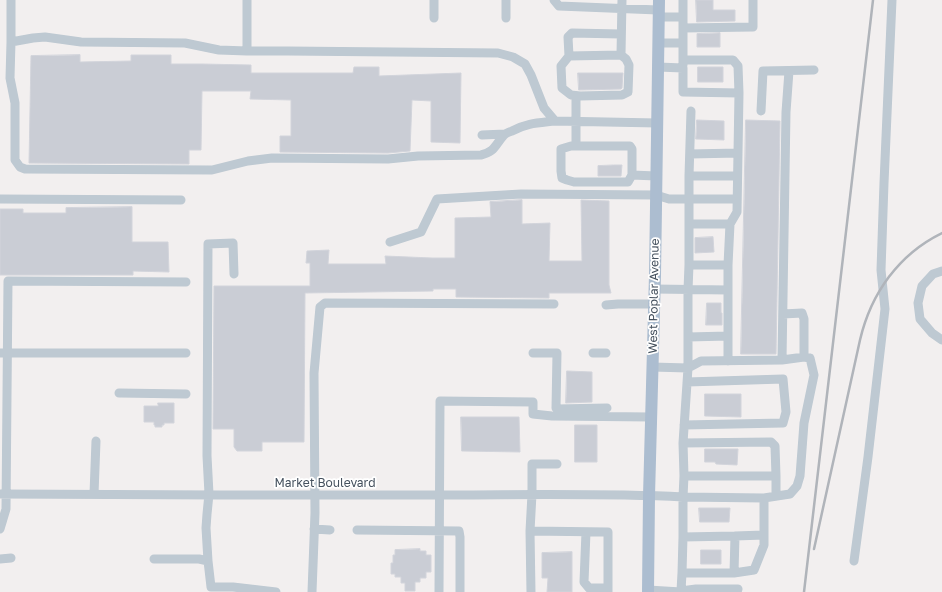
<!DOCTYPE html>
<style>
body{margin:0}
canvas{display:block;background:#f2efef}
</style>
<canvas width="942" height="592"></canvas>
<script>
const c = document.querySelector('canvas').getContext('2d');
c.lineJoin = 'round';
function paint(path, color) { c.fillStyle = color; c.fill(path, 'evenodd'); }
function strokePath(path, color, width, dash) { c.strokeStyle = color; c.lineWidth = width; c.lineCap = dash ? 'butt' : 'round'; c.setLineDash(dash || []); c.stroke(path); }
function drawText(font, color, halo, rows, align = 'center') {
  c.font = font + ' "Golos Text",sans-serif'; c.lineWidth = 3.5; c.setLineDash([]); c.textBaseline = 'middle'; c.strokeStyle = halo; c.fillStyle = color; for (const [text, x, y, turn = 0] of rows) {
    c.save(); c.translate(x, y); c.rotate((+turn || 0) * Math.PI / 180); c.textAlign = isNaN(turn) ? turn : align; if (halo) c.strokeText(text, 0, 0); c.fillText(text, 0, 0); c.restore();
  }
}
const building = new Path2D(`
 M696,0h17v10h22v11l-38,1z
 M720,33v14h-23v-13z
 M80,55v7l51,-1v-6h40v9h31l49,1v8h102l1,-6h25v9l82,-3 -1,70 -29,-1v-41l-19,-1 -2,51 -22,2 -108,-1v-16h11v-36l-41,-1 1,-8h-49l-1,59h-12v14l-160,-1 2,-107z
 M698,67h25v15h-25z
 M578,73h45l-1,15 -1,1 -42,1z
 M697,120l27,1v19l-28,-1z
 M746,120l34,1 -4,233h-35z
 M614,165h8l-1,11h-23v-10z
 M522,200v24l28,-1 -1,38h33l-1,-61 28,1v84l2,8h-62v5l-93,-1v-8h-23v2l-128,2 -1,149h-42v9h-25l-3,-4v-18h-21l1,-143h96v-23h-4l1,-12 22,-1 -1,14h58l-1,-8 47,2h23v-40l36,-1 -1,-15z
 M132,207v35h36l1,30 -36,-1v4h-133v-66h23v4h43v-5z
 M713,237l1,15 -19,1v-15z
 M707,303h14v10h1v12h-16z
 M567,371l25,1v30l-26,1z
 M705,394h36v23l-36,-1z
 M158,403h16v20h-10v2h-2v2h-7v-2h-1v-3h-10v-16h14z
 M461,417h58l1,35 -58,-1z
 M575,425h22v37h-22z
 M705,449h33l-1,16 -21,-1 -1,-2h-10z
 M699,508h31l-1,14h-29z
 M420,549v2h6v4h5v17h-5v6h-6v4h-5v9h-10v-8h-4v-6h-6v-3h-4v-11h2v-8h2v-5z
 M701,550h20v14h-20z
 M572,552v40h-25l1,-14h-6v-25z`);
const minor = new Path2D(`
 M11,0v42l22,-4 12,-1 36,5 104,1 34,7 28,1h41l210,2 15,4 12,7 6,11 13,33 11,13 102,2
 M506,0v18
 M554,0l5,6 99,4
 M683,0v65
 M658,17h25
 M434,18v-18
 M683,28l70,-1v-27
 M11,42l-1,36 5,25v57l5,7 5,2 187,1 36,-9 24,-3 116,1 30,-3 63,-1c14,-3 14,-10 23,-20 2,-2 5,-3 8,-4 15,-8 26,-8 43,-10
 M658,43h25
 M247,51v-51
 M621,55l1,-55
 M569,56l52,-1 5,4 3,6 -1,27 -6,3 -42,1 -9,-1 -9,-7 -1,-22 8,-10 -1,-19 4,-4 49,1
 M683,60h50l5,6 1,27
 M658,67l25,1v24l56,1 -2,119 -7,12 -2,41v96
 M576,96v50h54l2,3v26l24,1
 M761,111l2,-40 51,-1
 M482,135l23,-1
 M576,146h-5l-10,3v22l1,7 5,2 7,2h54l4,-7
 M690,154l48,-1
 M689,176h48
 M0,199l181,1
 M689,224h41
 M390,242l31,-10 16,-33 84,-5 135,1 13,4h68
 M689,265h39
 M942,271l-9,3 -11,12 -4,17 2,16 12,14 10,7
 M234,274l-1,-31 -25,1 -1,212 2,38 -2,20 -1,14 2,33 3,26h22l43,5
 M654,289l74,1
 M606,305l12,-1h36
 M783,314l19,-1 2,6v38
 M688,337l40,-1
 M0,353h186
 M533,353h24l-1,55 1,1 50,-1
 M593,353h13
 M652,367l36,1v-78l1,-25v-89l2,-65
 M119,393l67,1
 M684,425l99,-2 3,-11 -3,-33 -96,3
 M683,443l88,-1 4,4 1,30
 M684,476l-1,-33 5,-75 13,-7 81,-1 4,-248 3,-41
 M0,494c147,1 293,1 440,1 81,0 162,-2 243,2v40
 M94,494l2,-53
 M776,496v-20h-92l-1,21 81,1 26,-4 7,-8 3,-10 4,-53 10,-48 -4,-17 -6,-1 -22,3
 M0,529l6,-20 2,-228 178,1
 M314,529l16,1
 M357,530l102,1 1,6v55
 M530,531l78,1v60
 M586,532l-2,50 5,6h19
 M735,536l29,-1
 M0,559l11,-1
 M154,559h45l9,2
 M854,561l14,-104 17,-148 -4,-39 3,-87 8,-183
 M682,573l1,-36 52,-1 -1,37
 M648,590l33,2
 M312,592l3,-79 -1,-140 6,-66 5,-4 229,1
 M439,592l1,-191 93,1v12l19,2 99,1
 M531,592l-1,-61 2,-37v-30h25
 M737,592l1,-3h-42l-15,2 1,-18h52l20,-3 10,-25v-47`);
const major = new Path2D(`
 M648,592l1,-96 6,-221 4,-275`);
const rail = new Path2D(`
 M814,549l46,-209c11,-47 39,-86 82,-107
 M804,592l69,-592`);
const streetNames = [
 ["West Poplar Avenue",654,296,-89],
 ["Market Boulevard",325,483]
];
paint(building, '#cacdd5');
strokePath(building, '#d2d4db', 1);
strokePath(minor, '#bec9d2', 9);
strokePath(major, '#acbdd0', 12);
strokePath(rail, '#b0b4ba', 2.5);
drawText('12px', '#45515e', '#fff', streetNames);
</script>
